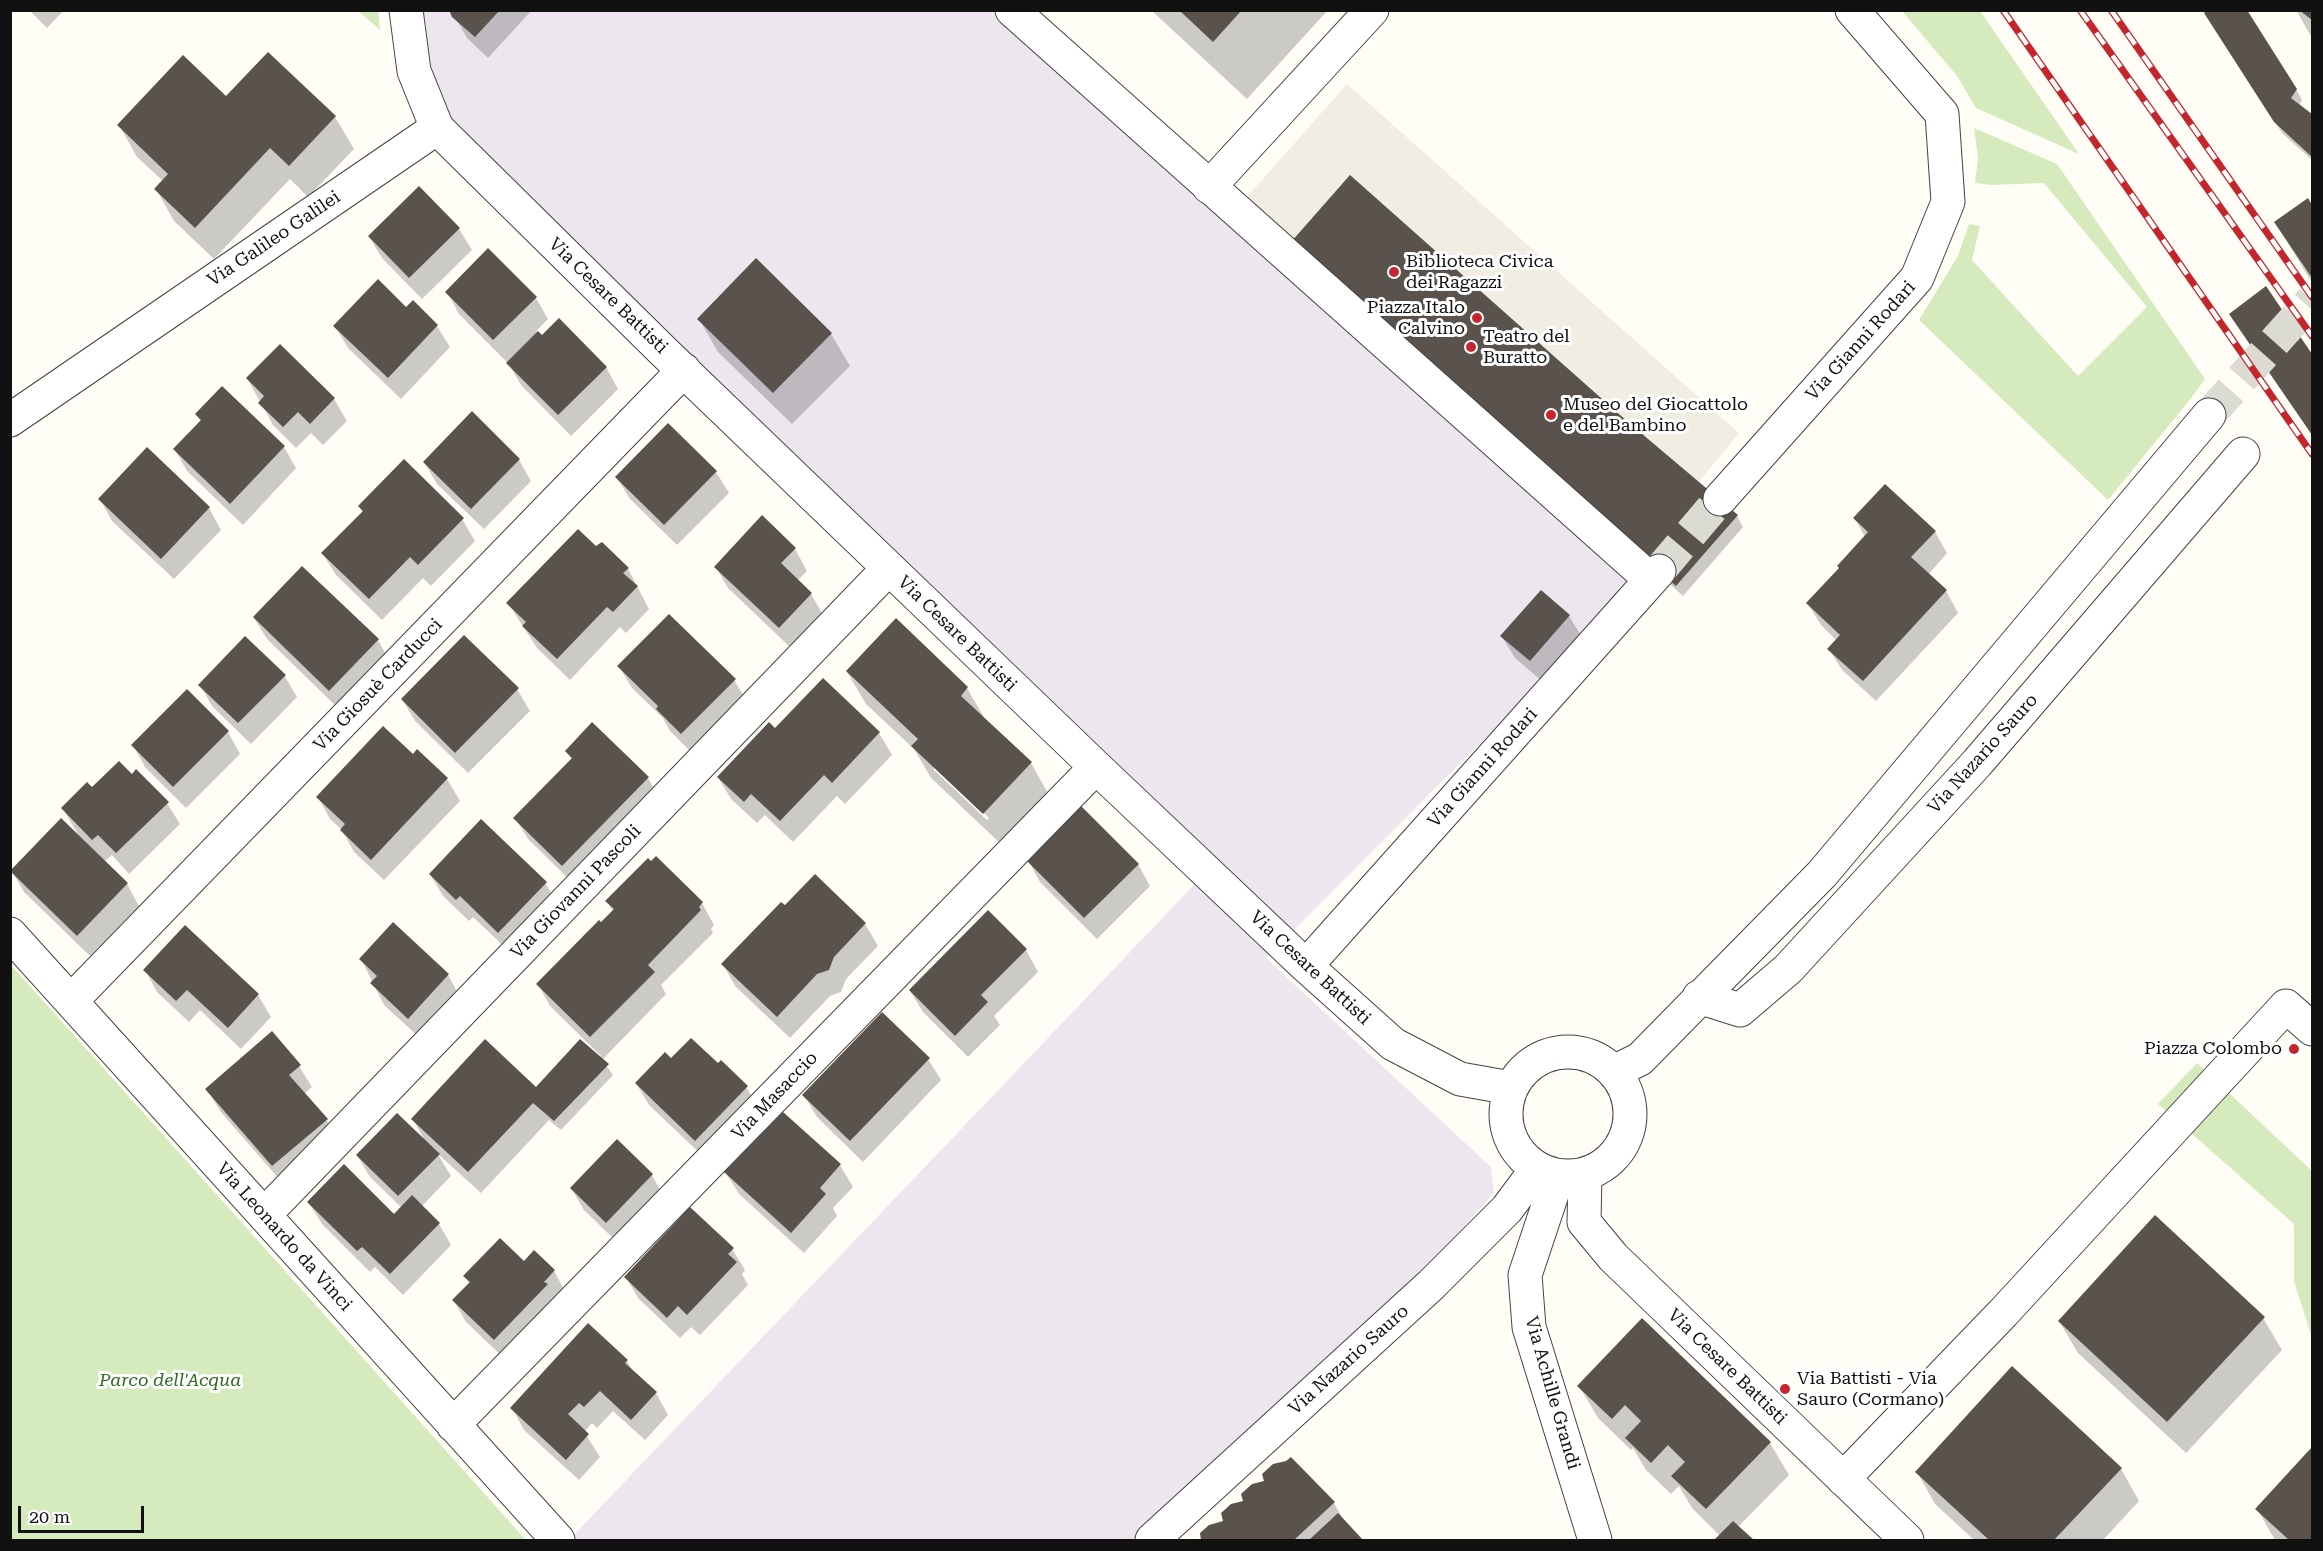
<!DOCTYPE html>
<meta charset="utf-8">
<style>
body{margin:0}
#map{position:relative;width:2323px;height:1551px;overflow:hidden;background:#fffdf5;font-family:"Roboto Serif",serif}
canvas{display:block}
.frame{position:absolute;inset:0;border:12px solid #111;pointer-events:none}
.scale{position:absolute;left:18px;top:1506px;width:126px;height:27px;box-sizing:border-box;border:3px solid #111;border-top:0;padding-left:8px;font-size:18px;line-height:21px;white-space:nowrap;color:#111;-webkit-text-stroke:4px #fff;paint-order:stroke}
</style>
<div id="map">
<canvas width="2323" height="1551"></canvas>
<div class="frame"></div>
<div class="scale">20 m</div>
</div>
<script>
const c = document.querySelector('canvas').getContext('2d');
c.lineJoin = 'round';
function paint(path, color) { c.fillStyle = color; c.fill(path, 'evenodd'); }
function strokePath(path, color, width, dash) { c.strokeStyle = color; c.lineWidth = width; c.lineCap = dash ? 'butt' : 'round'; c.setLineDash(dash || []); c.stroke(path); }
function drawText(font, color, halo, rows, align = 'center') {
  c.font = font + ' "Roboto Serif",serif'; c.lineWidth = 6; c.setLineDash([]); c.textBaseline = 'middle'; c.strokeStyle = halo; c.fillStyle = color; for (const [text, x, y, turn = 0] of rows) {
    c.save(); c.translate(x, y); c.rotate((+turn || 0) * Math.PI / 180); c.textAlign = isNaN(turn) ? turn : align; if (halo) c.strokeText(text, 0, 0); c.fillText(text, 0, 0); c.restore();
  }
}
const industrial = new Path2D(`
 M410,11h592l637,573 -373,374 225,209 3,26 -73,81 -277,266h-575l643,-674 -771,-742z`);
const green = new Path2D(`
 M358,11h20l2,19z
 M1902,11h78l99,143 -103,-46 -19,-32z
 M1974,128l83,36 148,215 -13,18 -84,103 -189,-180 39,-64 11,-32 11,2 -8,34 106,116 69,-69 -103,-124 -53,2 -16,-2 3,-25z
 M10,965h1l515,575h-515z
 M2197,1063l115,108v167l-18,-57v-57l-136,-120z`);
const plaza = new Path2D(`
 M1347,84l392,349 -113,138 -395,-356z`);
const shadow = new Path2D(`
 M29,10h35l-17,18z
 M451,10h81l-44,48 -21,-20z
 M1151,10h177l-81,89z
 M2296,10h16v28z
 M2212,24l84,65 6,11 -3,6 13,10v44l-30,-27z
 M226,98l109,19 19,32 -46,48 -18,-18 -76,80 -40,-38 -18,-32 7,-8 -26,-24 -18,-32z
 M2308,200l4,7v76l-36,-60z
 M459,229l13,21 -50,49 -40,-41 -13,-21z
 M2266,289l46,68v77l-75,-110z
 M447,292l89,6 12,21 -12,12 5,6 65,30 12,22 -47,47 -50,-51 -13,-22 -49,-49z
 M413,302l24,24 13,21 -49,52 -53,-51 -13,-22 71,-17z
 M699,319l132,15 19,32 -58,58 -74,-72z
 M280,346l54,53 13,22 -24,24 -12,-12 -15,15 -23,-23 -26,-47z
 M197,415l87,32 12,21 -53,57 -56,-54 -12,-21 26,-28z
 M1627,423l110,93 6,11 -60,69 -82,-75z
 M147,450l62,58 12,22 -47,49 -62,-58 -12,-22z
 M519,460l12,21 -47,48 -47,-45 -13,-22z
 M716,472l13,21 -52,52 -47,-46 -13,-21z
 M360,507l102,12 13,22 -44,45 -8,-8 -41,42 -46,-45 -13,-21 40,-41z
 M762,518l33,31 12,22 -10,10 14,13 12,21 -31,34 -64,-61 -12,-21z
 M1855,519l80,13 12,21 -19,22 18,16 12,22 -82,88 -34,-31 -13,-21 8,-8 -16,-16 -13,-21 33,-35 24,-32z
 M596,548l32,21 21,40 -23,24 -6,-6 -50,53 -33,-32 -29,-45z
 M302,568l76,72 12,22 -48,50 -75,-73 -13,-21z
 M1569,616l13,21 -39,45 -28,-24 -13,-21z
 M896,621l71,67 19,33 45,42 18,32 -47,50 -71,-67 -17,-29 -48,-45 -19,-32zM934,766l55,52 -2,2 -53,-50z
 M619,666l115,14 13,21 -53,54 -24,-24 -7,-13 -31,-30z
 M284,675l13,22 -46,47 -39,-38 -12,-21z
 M823,680l56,53 13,22 -47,49 -8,-8 -44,46 -28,-27 -8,8 -26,-24 -13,-22 57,-46z
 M517,689l13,22 -62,62 -53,-52 -13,-22z
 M228,732l12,22 -54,54 -41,-41 -12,-22z
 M418,751l29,28 13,22 -76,79 -30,-28 -12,-22 -12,-11 -12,-22 95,-41z
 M566,751l82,27 12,21 -84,87 -48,-47 -13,-21 57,-58z
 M132,777l35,26 13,21 -51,50 -17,-19 -8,7 23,22 12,22 -49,50 -66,-64 -12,-21 67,-35 -16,-27 29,-20z
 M1028,860l110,4 12,22 -53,53 -57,-57z
 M430,874l115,9 13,21 -47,49 -38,-36 -4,4 -26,-25z
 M815,876l50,48 13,22 -32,33 -5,13 -11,4 -40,42 -55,-52 -12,-22 62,-56z
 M607,901l95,2 12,22 -3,4 2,4 -52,52 5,9 -64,66 11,15 -52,55 -12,-10 -68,73 -44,-40 14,23 -30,31 18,17 12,21 -48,50 -28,-28 -5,5 -48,-48 -13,-21 85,13 8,-8 -32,-31 -13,-22 68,-14 -12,-22 123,-30 64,-31 1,-2 -51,-50 -12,-22 75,-72z
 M185,927l73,68 13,22 -30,32 -41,-39 -11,12 -32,-30 -12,-22z
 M1026,950l12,22 -44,44 6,9 -32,32 -45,-45 -13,-21z
 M361,959l87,16 12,22 -39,42 -37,-34z
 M928,1059l13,21 -78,82 -46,-45 -13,-22z
 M671,1060l46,5 29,22 13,21 -51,53 -59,-56 -13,-22z
 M299,1066l13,21 -8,7 22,25 13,22 -53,46 -66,-76 -13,-22z
 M783,1114l57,51 13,22 -20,21 4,8 -33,37 -65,-59 -13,-21z
 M652,1175l12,22 -45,47 -35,-34 -13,-22z
 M732,1249l13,21 -3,4 6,11 -48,50 -9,-8 -11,11 -42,-40 -12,-21z
 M534,1252l20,19 12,22 -59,68 -41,-39 -12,-21 15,-17 -4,-8 59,-13z
 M2263,1318l19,32 -96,103 -108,-100 -19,-32z
 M1642,1320l128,123 19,32 -51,52 14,13h-36l4,-4 -28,-28 -13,-22 -8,8 -25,-24 -13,-22 -2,2 -33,-32 -19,-32z
 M627,1361l6,11 23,21 12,22 -23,25 -32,-29 -16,17 -5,-5 -8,9 16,25 -21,23 -55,-50 -12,-22z
 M2312,1450v90h-37l-18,-31z
 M2121,1469l18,32 -36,39h-129l-39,-36 -18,-32z
 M1334,1503l12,21 15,16h-159v-6z`);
const building = new Path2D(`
 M449,10h51l-25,27 -23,-20z
 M1179,10h63l-29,32z
 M2207,10h40l50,79 -6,9 21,16v43l-38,-35 -70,-109z
 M2299,10h13v10z
 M268,52l68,64 -47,50 -19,-18 -75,80 -41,-39 14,-15 -51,-49 66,-70 43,41z
 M1350,175l278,247 110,93 -62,71 -385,-344z
 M419,186l41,42 -51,50 -41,-42z
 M2308,198l4,7v73l-38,-56z
 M488,248l49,49 -44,43 -48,-48z
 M756,258l76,75 -59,60 -76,-74z
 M378,279l28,28 7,-7 25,25 -50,53 -55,-52z
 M2266,286l46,68v81l-83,-121z
 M559,318l48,49 -49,48 -52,-52 32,-32 4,4z
 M280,344l55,54 -25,26 -12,-12 -15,15 -25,-24 6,-7 -18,-18z
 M222,386l63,60 -55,58 -57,-55 28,-29 -6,-6z
 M472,411l48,48 -49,50 -48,-47z
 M668,423l49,48 -53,54 -49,-48z
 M147,447l63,60 -49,52 -63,-60z
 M404,459l60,59 -46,47 -8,-8 -41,42 -48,-46 42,-42 -5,-5z
 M1885,484l51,47 -25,26 36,33 -84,91 -36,-32 13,-14 -34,-32 33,-35 -2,-2 31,-34 -15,-14z
 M762,515l34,33 -15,15 31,30 -33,35 -65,-61z
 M578,529l18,17 6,-4 27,26 -6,5 15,13 -25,26 -6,-5 -50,52 -35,-33 4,-4 -20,-19z
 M302,566l77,73 -50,52 -76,-74z
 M1541,590l29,25 -40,46 -30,-25z
 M669,614l67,65 -55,55 -25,-25 2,-3 -41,-40z
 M896,618l72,69 -7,9 71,66 -49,52 -72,-68 7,-7 -72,-68z
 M464,635l55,53 -64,65 -54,-54z
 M245,636l41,39 -48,48 -40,-38z
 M823,678l57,54 -48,51 -8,-8 -44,46 -29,-27 -7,8 -27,-25 52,-55 6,6z
 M187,689l42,42 -56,56 -42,-42z
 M592,722l57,55 -87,89 -49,-48 59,-60 -7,-7z
 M383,726l30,28 4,-5 31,29 -77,82 -31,-30 5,-6 -29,-27z
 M119,761l13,13 4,-5 33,33 -53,51 -18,-18 -6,5 -31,-32 26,-26 5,5z
 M1080,805l59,59 -55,54 -58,-58z
 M61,818l67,65 -51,53 -67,-65z
 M481,819l66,63 -49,51 -38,-37 -4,4 -27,-26z
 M656,856l47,46 -4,5 2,3 -53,55 7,7 -65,65 -54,-53 63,-64 2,2 13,-13 -9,-8 43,-43 3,3z
 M815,874l51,49 -32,34 -5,13 -12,4 -40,43 -56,-53 60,-62 4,3z
 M988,910l39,39 -46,46 7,7 -33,34 -46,-46z
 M393,922l56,52 -41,45 -38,-36 7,-7 -18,-17z
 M185,925l74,69 -31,34 -41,-38 -11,11 -33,-31z
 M882,1012l48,46 -80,83 -48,-46z
 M272,1031l29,34 -12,10 39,44 -56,47 -67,-77z
 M691,1038l27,25 3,-3 27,26 -53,55 -60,-58 30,-31 6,6z
 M485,1039l51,48 44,-48 29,25 -55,57 -21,-18 -65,69 -57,-53z
 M783,1112l58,52 -21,24 6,6 -35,39 -67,-61z
 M397,1113l43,41 -42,42 -42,-41z
 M617,1139l36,35 -47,49 -36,-35z
 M344,1164l50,50 18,-19 28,28 -50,51 -28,-27 -5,4 -50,-49z
 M690,1207l44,41 -6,6 9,8 -50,53 -9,-9 -11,12 -43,-41z
 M2155,1215l110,102 -98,105 -109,-101z
 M500,1238l24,23 10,-11 21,20 -11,12 4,2 -54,56 -42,-40 18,-18 -7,-6z
 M1642,1318l129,124 -65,67 -35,-33 14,-14 -17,-17 -17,18 -26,-25 16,-17 -16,-16 -13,14 -35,-33z
 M588,1323l40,37 -3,3 32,29 -26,28 -31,-29 -16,16 -5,-4 -11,11 21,20 -23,26 -56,-52z
 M2012,1366l110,102 -68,72h-65l-74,-68z
 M2312,1447v93h-23l-34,-31z
 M1291,1457l44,45 -41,38h-93l-1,-7 9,-8 14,-4 -2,-8 10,-9 12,-3 -2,-7 11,-10 12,-3 -2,-7 11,-10 13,-3z
 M1338,1513l25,27h-54z
 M1733,1521l21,19h-40z`);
const minorTunnel = new Path2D(`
 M2209,415l103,-115
 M1659,571l61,-72`);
const minor = new Path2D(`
 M406,10l8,61 23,57 226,223 433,416 210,199 87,78 67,35 51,9
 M1012,10l639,570
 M1209,187l163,-177
 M10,420l427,-292
 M1720,499l197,-221 31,-76 -6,-88 -90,-104
 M10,934l548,606
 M1306,966l353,-395
 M1699,997l41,13 48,-41 189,-206 266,-309
 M71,1001l613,-631
 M1506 1114a62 62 0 1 1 124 0a62 62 0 1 1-124 0Z
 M1614,1072l26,-13 182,-185 387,-459
 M1585,1175l-1,47 29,35 294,283
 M1558,1176l-33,99 4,52 66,213
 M264,1215l624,-646
 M453,1425l643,-658
 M1843,1479l160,-166 283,-307 26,23
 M1152,1540l279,-255 76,-76 29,-39`);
const rail = new Path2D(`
 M2003,10l309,444
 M2080,10l232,326
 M2111,10l201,287`);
const markers = [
 [1394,272,6,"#c4262e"],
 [1477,318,6,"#c4262e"],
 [1471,347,6,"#c4262e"],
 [1551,415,6,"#c4262e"],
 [2294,1049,6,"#c4262e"],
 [1785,1389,6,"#c4262e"]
];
const streetNames = [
 ["Via Galileo Galilei",274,239,-34],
 ["Via Cesare Battisti",608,296,44],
 ["Via Gianni Rodari",1861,341,-48],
 ["Via Cesare Battisti",957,634,44],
 ["Via Giosuè Carducci",378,685,-46],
 ["Via Nazario Sauro",1983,754,-48],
 ["Via Gianni Rodari",1483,768,-48],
 ["Via Giovanni Pascoli",576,892,-46],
 ["Via Cesare Battisti",1310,968,43],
 ["Via Masaccio",775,1096,-46],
 ["Via Leonardo da Vinci",284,1237,48],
 ["Via Nazario Sauro",1349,1360,-42],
 ["Via Cesare Battisti",1727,1367,44],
 ["Via Achille Grandi",1552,1393,74]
];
const poiNames = [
 ["Biblioteca Civica",1406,262],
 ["dei Ragazzi",1406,283],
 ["Piazza Italo",1465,308,"right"],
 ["Calvino",1465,329,"right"],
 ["Teatro del",1483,337],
 ["Buratto",1483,358],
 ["Museo del Giocattolo",1563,405],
 ["e del Bambino",1563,426],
 ["Piazza Colombo",2282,1049,"right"],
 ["Via Battisti - Via",1797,1379],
 ["Sauro (Cormano)",1797,1400]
];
const parkNames = [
 ["Parco dell'Acqua",170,1381]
];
paint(industrial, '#eee6ef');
paint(green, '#d5ebbd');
paint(plaza, '#f1ede2');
paint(shadow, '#0003');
paint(building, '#5a524d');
strokePath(minorTunnel, '#dbdad3', 33, [33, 16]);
strokePath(minor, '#444', 35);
strokePath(minor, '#fff', 33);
strokePath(rail, '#c4262e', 7);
strokePath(rail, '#fff', 4.5, [14]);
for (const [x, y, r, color] of markers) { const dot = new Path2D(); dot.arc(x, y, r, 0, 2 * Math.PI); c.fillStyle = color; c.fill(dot); strokePath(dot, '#fff', 2); }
drawText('18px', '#111', '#fff', streetNames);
drawText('18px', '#111', '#fff', poiNames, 'left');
drawText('italic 18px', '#2f6b1f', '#fff', parkNames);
</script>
